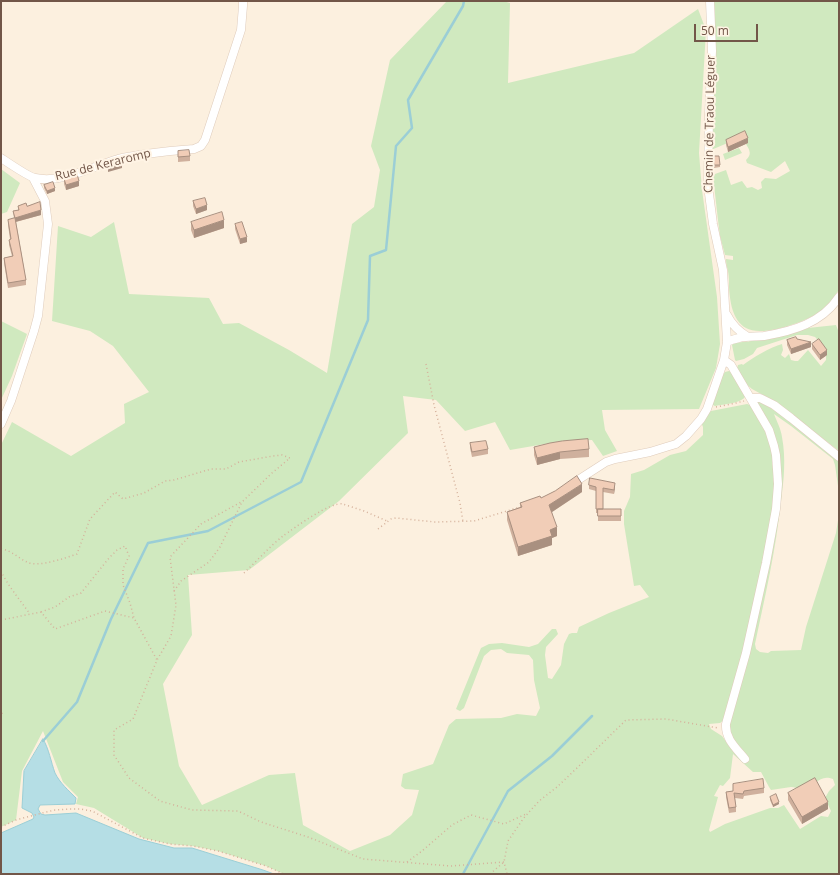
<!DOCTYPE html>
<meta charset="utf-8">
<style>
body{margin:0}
#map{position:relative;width:840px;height:875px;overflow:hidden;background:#fcf0df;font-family:"Open Sans",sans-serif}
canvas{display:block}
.frame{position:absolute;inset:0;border:2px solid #725648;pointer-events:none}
.scale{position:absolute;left:694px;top:24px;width:64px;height:18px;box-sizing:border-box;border:2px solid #725648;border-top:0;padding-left:5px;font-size:12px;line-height:14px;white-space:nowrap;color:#725648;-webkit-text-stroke:3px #fff4e5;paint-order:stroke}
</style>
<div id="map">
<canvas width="840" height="875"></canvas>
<div class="frame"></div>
<div class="scale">50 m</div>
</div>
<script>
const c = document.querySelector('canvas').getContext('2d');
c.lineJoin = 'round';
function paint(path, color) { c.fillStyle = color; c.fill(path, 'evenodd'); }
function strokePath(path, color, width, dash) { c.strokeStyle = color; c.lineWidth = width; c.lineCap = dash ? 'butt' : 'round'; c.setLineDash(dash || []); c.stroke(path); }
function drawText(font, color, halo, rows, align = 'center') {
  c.font = font + ' "Open Sans",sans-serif'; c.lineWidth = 4; c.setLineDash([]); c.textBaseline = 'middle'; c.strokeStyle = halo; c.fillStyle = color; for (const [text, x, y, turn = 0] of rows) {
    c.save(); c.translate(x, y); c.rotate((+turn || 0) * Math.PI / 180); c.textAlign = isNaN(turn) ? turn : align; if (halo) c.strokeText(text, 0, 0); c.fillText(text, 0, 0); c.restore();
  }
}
const green = new Path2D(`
 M447,1h56l7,2 -2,80 126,-30 64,-44 8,21 -7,123 3,37 15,107 3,47 -4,24 -17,41 -97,1 3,20 12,21 -14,5 -11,-16 -30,1 -52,9 -15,-28 -30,9 -29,-31 -33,-4 5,37 -69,68 -90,69 -61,5 4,60 -29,49 16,82 23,39 67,-30 26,-2 8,52 47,26 40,-16 22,-20 7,-25 -14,-1 -4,-3 2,-12 30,-10 16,-39 7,-6 45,-1 16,-4 19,2 4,-8 -6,-28 -1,-20 -4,-5 -22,-2 -6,-4 -10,1 -7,6 -20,52 -4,3 -4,-2 25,-61 8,-4 13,-1 27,4 9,-3 14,-15h4l2,5 -12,13 -1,8 3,23 4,1 9,-14 3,-21 5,-10 3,-1h5l2,-6 30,-14 40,-16 -9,-12 -6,1 -10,-62v-13l6,-14 1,-23 13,-4 26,-15 16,-4 17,-16v-8l-2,-5 6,-8 4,-3 36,-7 3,1 21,36 4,57 -27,141 -24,81 -4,3 -11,1 2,5 11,7 6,8 2,-22 41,-170 8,-94 -23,-55 2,-2c30,15 55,38 81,60v32l-4,-28 -2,-6 -42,-33 -17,-12c3,8 7,15 8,23 4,21 2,43 -1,64 -5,48 -16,96 -26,143l1,5 4,3 8,1 3,-2 30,-1 5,-23 30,-94 3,-19v360h-555l-18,-8 -48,-15 -25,-5 -23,-2 -27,-6 -49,-30 -18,-4 2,-7 -15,-15 -20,-51 -21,40 -6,49 -15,7v-382l11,-23 59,34 54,-33 -1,-19 25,-12 -36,-46 -23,-15 -38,-10 6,-95 33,11 23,-15 15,72 80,4 14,26 16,-1 50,27 38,23 25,-149 22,-17 6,-37 -9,-24 19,-86zM733,754l20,18h8l8,15 2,3c7,-1 13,-2 20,-3 4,0 9,3 13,2 12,-3 15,-15 29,-10l2,6 -6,6 -4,7 6,13 -3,6 -7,-1 -21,13 -16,-24 -6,3h-8l-45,16 -15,8 -1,-2 9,-33 -4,-1 6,-11 3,1 7,-8z
 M712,1h127v289c-5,6 -9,14 -15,19 -14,12 -62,29 -78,19 -14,-8 -16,-27 -17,-41 0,-5 0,-11 -1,-16 -1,-4 -2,-7 -2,-12l7,1v-4l-8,-1 -5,-19 -2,-16 -5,-44 2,-2 11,-4 5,15 11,-4 5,7 5,-1 6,3 4,-2 -1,-6 4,-4 11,1 14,-8 -5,-10 -14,11 -24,-9 -1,-3c6,-6 4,-9 0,-16l2,-1 -18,-1 -19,8z
 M739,148l3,5 -17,7 -2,-6z
 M1,169l19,14 -13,29 -6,2z
 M1,321l26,13 -15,42 -11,24z
 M836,325l3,8v118l-65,-50 -22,-12 -7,-6 -8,-15 1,-3 4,-1 1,1c9,-7 28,-18 39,-21l1,6 -2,5 4,3 4,-4 2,6 4,1h3l10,-11 13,16 5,-6v-7l-6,-11 -5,-5 -7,-2h-11l-40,13 -4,6 -9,5 -8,2 -1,-1 -3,-15 2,-2 35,-4 39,-11z
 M729,371l2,1 15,24c-6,8 -22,8 -31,10l-2,-1 -1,-2 11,-28 2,-3z`);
const water = new Path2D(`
 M43,739c6,10 8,23 12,34 5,10 13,17 21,25l-1,6 -35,1 -2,4 3,5 4,1 31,-2 63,26 35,9h18l71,22 11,4h-273v-41l32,-14 1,-2 -2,-4 -10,-5 2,-37z`);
const stream = new Path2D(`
 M43,741l34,-39 34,-83 37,-76 60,-12 93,-49 67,-162 2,-64 16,-6 10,-104 16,-18 -4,-28 55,-94 1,-5
 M463,874l45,-83 44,-35 40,-40`);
const path = new Path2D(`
 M426,364l8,41 26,98 3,19
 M716,407l20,-4 8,-2
 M378,529l13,-10 5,-1 39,4 39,-1 46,-14
 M1,549c10,1 17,9 26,13 11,6 38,-4 50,-8l13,-35 25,-27 8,7 21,-6 21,-12 9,-1 37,-11h15l13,-7 34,-6 9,-1 8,3 -18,15 -29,28 -42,23 -31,33 6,48 -5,31 -14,24 -24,59 -19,11v25l15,23 31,23 32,9 46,1 23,11 47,15 55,22 88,7 53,-4 3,12
 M1,571c7,15 19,29 29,43
 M244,573c13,-12 26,-27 39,-37 11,-8 48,-35 60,-32l21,7 23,10
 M174,591l7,-10 28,-19 11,-15 22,-45
 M41,612l14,-5 14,-10 12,-4 28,-35 8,-8 8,-4 4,10 -6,13v16l7,18 4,15
 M1,620l40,-8 14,17 50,-18 29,7 23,42
 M1,709l1,4 -1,5
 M1,827l15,-7 26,-7 13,-3 14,-1h11l12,2 51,27 27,6 23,2 25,5 48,15 18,8
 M407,862l15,-11 30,-26 19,-10 33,9 22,-10
 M490,874l14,-12 4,-21 15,-22 16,-18 18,-14 22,-21 47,-46 40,-1 52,9`);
const minor = new Path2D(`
 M1,158c6,4 28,19 34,20 28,6 57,-12 83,-19 25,-6 50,-8 76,-10l7,-3 4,-6 36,-110 2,-24v-5
 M727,315c5,10 11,16 21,22
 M727,342c4,-2 8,-3 12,-4 8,-2 17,-1 25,-2 29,-5 58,-13 75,-39
 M724,360l7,5 38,65 5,16 2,9 2,29 -2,25 -10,54 -20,90 -20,71c-1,15 10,24 19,35
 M751,398h9l14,7 17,13 48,39
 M1,424l10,-23 23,-70 4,-15 10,-92 -3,-23 -12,-23
 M578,480l28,-18 9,-3 35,-7 16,-5 10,-3 10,-8 15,-17 6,-10 17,-49 3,-18 -4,-72 -10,-46 -5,-38 1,-72 3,-63 -2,-50`);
const wall = new Path2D(`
 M726,140l22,3 -20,9 -2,-7z
 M178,151l12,5v5l-12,1z
 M714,156l6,9v2l-6,1z
 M64,179l15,7 -13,4 -2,-6z
 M44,185l11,6 -8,3 -3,-6z
 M193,201l14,9 -11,4 -3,-8z
 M18,206h9l14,9 -25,7 10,58v5l-18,3 -4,-25v-5l8,-2 -3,-11v-5l1,-1 -2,-14v-5l6,-2 -1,-7 5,-1z
 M191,222l33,6 -30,10 -3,-8z
 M235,224l12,18 -7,2 -5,-15z
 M797,339l14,8 -20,7 -4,-9v-5z
 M812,344l15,11 -7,5 -8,-11z
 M470,443l18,6v5l-16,3 -2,-9z
 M534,447l55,2v8l-29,2 -23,6 -3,-10z
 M589,485l26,2 -1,7 -11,-2v17h18v12h-23v-8h-2v-22l-7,-2z
 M582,492l-30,20 5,24 -5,2v7l-34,11 -11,-36v-8l13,-5v-4z
 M733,784l31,4v5l-20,3 -1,3 -8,-1 1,9v5l-7,1 -3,-16v-5l7,-1z
 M788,793l40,16 -26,15 -14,-24z
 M770,797l9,7 -6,3 -3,-7z`);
const shadedWall = new Path2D(`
 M748,138v5l-20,9v-5z
 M122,164v4l-14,4v-5z
 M79,181v5l-13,4v-5z
 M55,188v3l-8,3v-3z
 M207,205v5l-11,4v-5z
 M41,210v5l-26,7v-4z
 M224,220v8l-30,10v-8z
 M247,237v5l-7,2v-5z
 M811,342v5l-20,7v-5z
 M827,350v5l-7,5v-5z
 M560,452v7l-23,6v-7z
 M615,483v4l-1,7v-4z
 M582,484v8l-33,22v-9z
 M557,527v9l-5,2v7l-34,11v-9l32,-17z
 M779,802v2l-6,3v-2z
 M828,802v7l-26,15v-7z`);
const building = new Path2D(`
 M745,131l3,7 -20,9 -2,-7z
 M189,150l1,6 -12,1v-6z
 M714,156h5l1,9h-6z
 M121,159l1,5 -14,3 -1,-4z
 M77,174l2,7 -13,4 -2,-6z
 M53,182l2,6 -8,3 -3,-6z
 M205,198l2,7 -11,4 -3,-8z
 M40,202l1,8 -26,8 -2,-7 6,-1 -1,-4 8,-3 1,3z
 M222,212l2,8 -30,10 -3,-8z
 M15,218l11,62 -18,3 -4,-25 9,-2 -4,-16 2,-1 -3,-19z
 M242,222l5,15 -7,2 -5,-15z
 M796,337l1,2 14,3 -20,7 -4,-9z
 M819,339l8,11 -7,5 -8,-11z
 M588,439l1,10 -29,3 -23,6 -3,-11 16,-4 12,-2z
 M486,441l2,8 -16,3 -2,-9z
 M577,476l5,8 -33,21 8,22 -7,3 2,6 -34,11 -11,-35 15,-5 -2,-4 20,-7 1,2 14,-7z
 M590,478l25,5 -1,7 -11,-2v21h-7v-22l-7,-2z
 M598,509h23v7h-23z
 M815,778l13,24 -26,15 -14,-24z
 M763,779l1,9 -20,3 -1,3 -9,-1 2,14 -7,1 -3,-16 7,-1v-7z
 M776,794l3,8 -6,3 -3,-8z`);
const streetNames = [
 ["Chemin de Traou Léguer",710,124,-89],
 ["Rue de Keraromp",103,165,-14]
];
paint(green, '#d0e9bf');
paint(water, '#b5dee5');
strokePath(water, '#9bced6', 1);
strokePath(stream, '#9bced6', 2.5);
strokePath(minor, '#dfccbc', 9);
strokePath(path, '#d5b19b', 1.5, [1, 3]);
strokePath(minor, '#fff', 8);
paint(wall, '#cfb09d');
paint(shadedWall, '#a99080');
paint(building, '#f1cdb7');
strokePath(building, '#a99080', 1);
drawText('12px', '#725648', '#fff4e5', streetNames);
</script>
